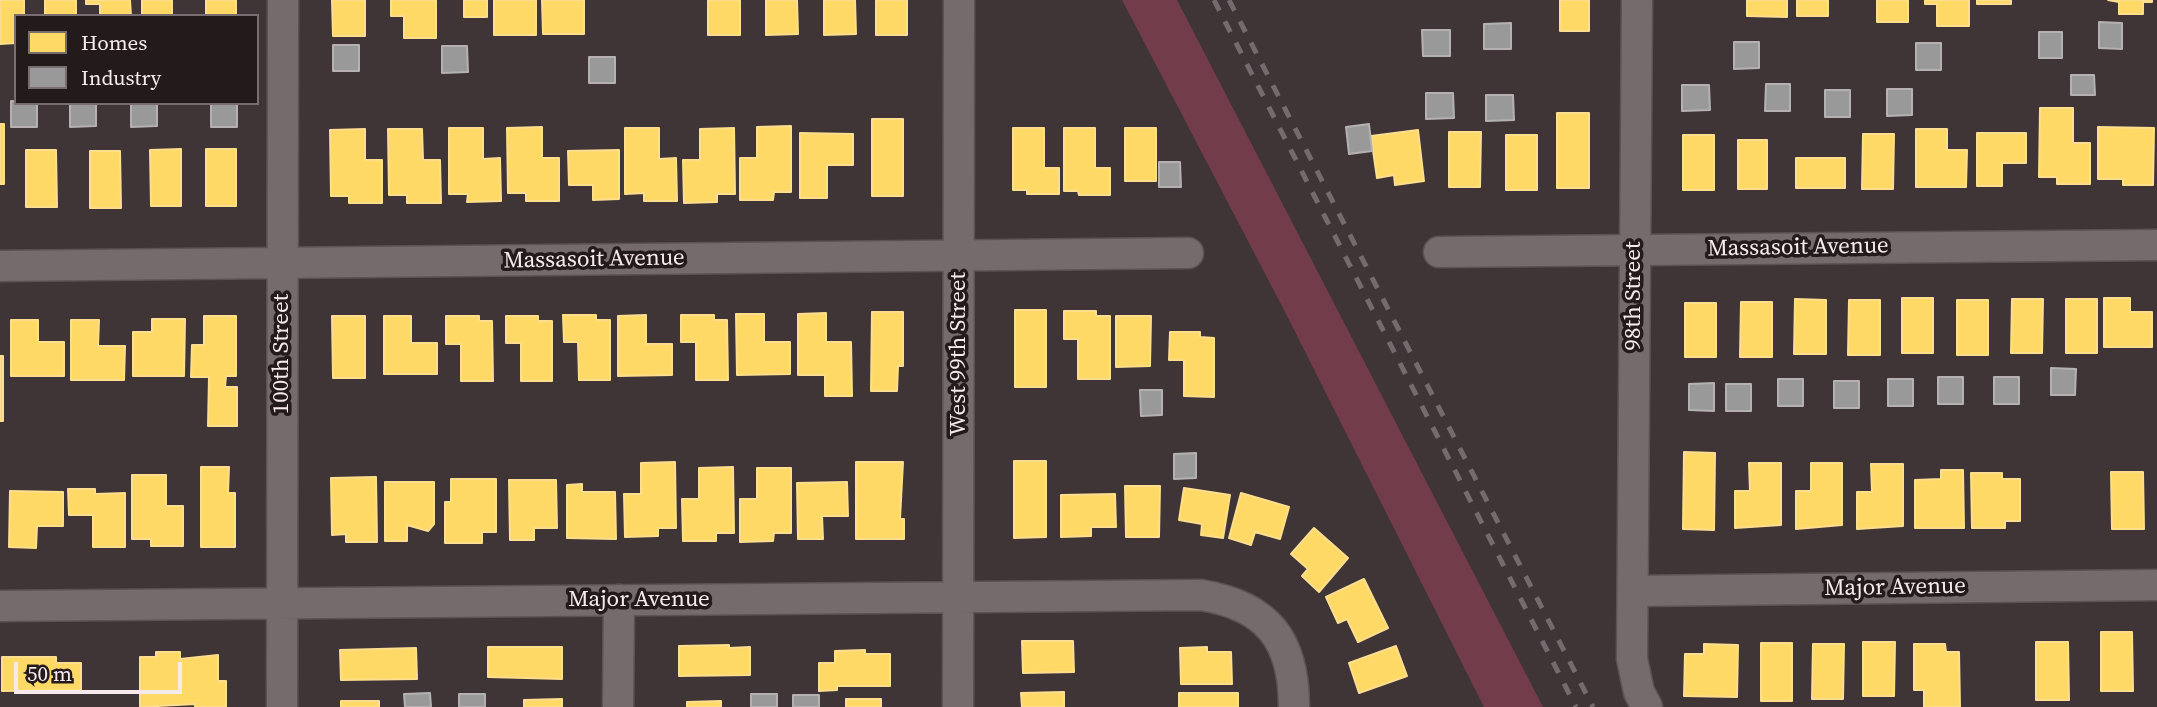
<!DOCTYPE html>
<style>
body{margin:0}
#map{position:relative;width:2157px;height:707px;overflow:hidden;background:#3f3436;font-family:"Source Serif 4",serif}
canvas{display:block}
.legend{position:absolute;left:14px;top:14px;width:245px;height:91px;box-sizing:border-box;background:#231a1c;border:2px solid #786d70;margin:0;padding:9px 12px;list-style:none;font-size:21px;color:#f7eaed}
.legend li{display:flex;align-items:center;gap:14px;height:35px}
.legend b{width:35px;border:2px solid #786d70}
.scale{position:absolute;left:14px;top:662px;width:168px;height:32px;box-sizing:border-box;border:4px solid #f7eaed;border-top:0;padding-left:9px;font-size:21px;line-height:24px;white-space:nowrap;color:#f7eaed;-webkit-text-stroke:5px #231a1c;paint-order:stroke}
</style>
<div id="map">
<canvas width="2157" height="707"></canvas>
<ul class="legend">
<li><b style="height:19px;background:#ffd966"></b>Homes</li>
<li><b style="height:19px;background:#999"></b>Industry</li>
</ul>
<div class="scale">50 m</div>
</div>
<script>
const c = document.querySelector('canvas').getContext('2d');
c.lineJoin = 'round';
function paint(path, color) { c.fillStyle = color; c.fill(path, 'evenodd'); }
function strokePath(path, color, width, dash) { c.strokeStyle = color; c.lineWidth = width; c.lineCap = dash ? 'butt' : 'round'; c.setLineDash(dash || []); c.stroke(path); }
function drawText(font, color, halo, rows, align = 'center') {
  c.font = font + ' "Source Serif 4",serif'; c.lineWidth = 7; c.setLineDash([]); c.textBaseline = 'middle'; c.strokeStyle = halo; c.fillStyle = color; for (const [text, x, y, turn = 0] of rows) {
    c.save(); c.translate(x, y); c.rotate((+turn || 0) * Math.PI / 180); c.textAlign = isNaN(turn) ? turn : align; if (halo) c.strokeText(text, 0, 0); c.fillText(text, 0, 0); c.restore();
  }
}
const green = new Path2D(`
 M1122,0h55l366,707h-59l-200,-397z`);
const homes = new Path2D(`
 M0,0h24v16h-8v27l-16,1z
 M45,0h31v16h-31z
 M86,0h44l1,16h-31v-12h-14z
 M142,0h30v16h-30z
 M206,0h30v16h-30z
 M332,0h33v36h-32z
 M391,0h45v38h-32v-22h-13z
 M464,0h23v17h-23z
 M494,0h42v35h-42z
 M542,0h42v34h-41z
 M708,0h32v35h-32z
 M766,0h31l1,34 -32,1z
 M824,0h31l1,34 -32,1z
 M876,0h31v35h-31z
 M1560,0h29v31h-29z
 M1747,0h40v17l-40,-1z
 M1797,0h31v16h-31z
 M1877,0h31v22h-31z
 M1925,0h44v26h-32v-22h-12z
 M1977,0h34v4h-34z
 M2108,0h44v2h-9v12h-24v-12z
 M2040,108h33v35h17v41h-33v-7h-18z
 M1557,113h32v75h-32z
 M872,119h31v77h-31z
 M0,124h4v60h-4z
 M791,126v66h-17l-1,8h-33v-42h17v-31z
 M542,127v31h17v43h-33v-8h-18l-1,-65z
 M2098,127l56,1 -1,57h-30v-6h-25z
 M449,128h34v31l17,-1 1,43 -34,1 1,-8h-19z
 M625,128h34v31l17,-1 1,43h-33v-8l-19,1z
 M734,128l1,66h-18v8l-33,1 -1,-43h17v-31z
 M1013,128h31v40h15v26h-32v-4h-14z
 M1064,128h31v40h15v27h-31l-1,-4h-14z
 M1125,128h31v53h-31z
 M365,129v31h17v43h-33v-7h-18l-1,-66z
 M388,129h34l1,31h17l1,43h-34v-8h-18z
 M1916,129h31v21h20l-1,37h-50z
 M1418,130l6,51 -29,4 -1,-10 -17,3 -6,-42z
 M1449,132h32l-1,55h-31z
 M800,133l53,1v31h-26v33h-27z
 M1977,133h49v30h-24v23h-25z
 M1863,134h31l-1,55h-31z
 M1506,135h31v55h-31z
 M1683,135h31v55h-31z
 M1738,140h29v49h-29z
 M181,149v57h-30l-1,-56z
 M206,149h30v57h-30z
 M26,150h30l1,57h-31z
 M619,150v49l-26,1v-15h-24l-1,-34z
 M90,151h30l1,57h-31z
 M1796,158h49v30h-49z
 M1902,298h31v55h-31z
 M2104,298h26v14h22v35h-48z
 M1795,299l31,1v54h-32z
 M2012,299h31l-1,54h-31z
 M2066,299h31v54h-31z
 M1849,300h31v55h-32z
 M1957,300h31v55h-31z
 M1741,302h31v55h-32z
 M1685,303h31v54h-31z
 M1015,310h31v77h-31z
 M1064,311h32v5h14v63h-32v-40h-14z
 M872,312h31v54h-5l-1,25h-26z
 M826,313v29h25l1,54h-27v-21h-27v-61z
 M736,314h28v28h26v32l-53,1z
 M563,315h33v5h14v60h-31l-1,-38h-14z
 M646,315v29h26v31l-54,1v-60z
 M681,315h33v5h13l1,60h-32v-38h-15z
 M204,316h32v60h-10l-1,11h12v39h-29l1,-49h-18l1,-32h12z
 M332,316h33v62h-32z
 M384,316h27v27h26v31h-53z
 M446,316h33v5h13l1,60h-32v-37h-15z
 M506,316h32v5h14v60h-31v-38h-15z
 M1116,316h35l-1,50 -34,1z
 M152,319h33l-1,57h-51v-44h19z
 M11,320h27v22h26v34h-53z
 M71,320h28l-1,26h27l-1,34h-53z
 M1170,332h30v5l14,1v59l-30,-1v-36h-15z
 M0,356h3v65h-3z
 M1684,452l31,1 -1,77 -31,-1z
 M1014,461h32v76l-32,1z
 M675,462l1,66h-18v8l-33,1 -1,-43h17v-31z
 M856,462h47l-3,57h4v20h-48z
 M1749,463h32v62l-46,3v-37h15z
 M1811,463h31v62l-46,4v-38h15z
 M1871,464h32v62l-46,3v-37h15z
 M201,467h28l-1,26h7v54h-34z
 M733,467l1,66h-18v8h-33l-1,-42h17v-31z
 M757,468h34v65h-17l-1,8 -33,1v-43h17z
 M1941,470h22l1,58h-49v-48l26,-1z
 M2111,472h32l1,57h-32z
 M1971,473h31v6h18v42h-15v7h-33z
 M132,475h34v31h17v40h-32v-7h-19z
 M376,477l1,65h-31v-8l-14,1 -1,-57z
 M451,479h45v53h-14v11h-37v-41h6z
 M509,480h47l1,48h-23v12h-24z
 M385,482h49v42l-6,7 -21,-6v16h-22z
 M847,482l1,34h-26l1,23h-25l-1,-56z
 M582,484v8h33l1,47 -49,-1v-53z
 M1125,486h35l-1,51h-33z
 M1184,488l46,7 -7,43 -22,-3 1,-11 -23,-4z
 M68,489h27v5l30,-1v54h-32v-32h-24z
 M10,491l53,1v34h-26l-1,22 -27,-1z
 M1241,493l48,14 -9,32 -25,-7 -4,13 -22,-7z
 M1115,494l1,33h-25v9l-30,1v-42z
 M1314,528l34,30 -29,34 -17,-16 6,-7 -17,-15z
 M1364,579l24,49 -30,14 -11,-23 -9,4 -12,-26z
 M2101,632h31l1,59h-32z
 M1022,641h51l1,31 -51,1z
 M1863,642h32l-1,54h-31z
 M2036,642h32l1,58h-33z
 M1761,643h31v58h-31z
 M1704,644l34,1 -1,52 -53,-1 1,-42h19z
 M1813,644h31l-1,55h-31z
 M1914,644h31l1,8h13l1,55h-36v-17h-10z
 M729,645v3l21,-1v28l-71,1v-30z
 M1396,646l11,30 -48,17 -10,-30z
 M488,647h74v32l-74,-2z
 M1207,647v5h24l1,32h-51l-1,-36z
 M416,648l1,31 -76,1 -1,-30z
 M865,650v4h25v32h-53v4l-18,1v-28h16v-12z
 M156,652h24v7l38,-4v26h8v26h-31v-3l-55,3v-50h16z
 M2,657h54v6h25v27l-79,1z
 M1064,692v15h-42l-1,-14z
 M1179,693h59v14h-59z
 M562,699v8h-38v-7z
 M846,699h35v8h-35z
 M341,701h38v6h-38z
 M721,701v6h-34v-5z`);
const industry = new Path2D(`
 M2099,22l23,1v26l-23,-1z
 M1511,23v26h-27v-25z
 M1422,30h28v26h-27z
 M2039,32h23v26h-23z
 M1734,42h25v26l-25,1z
 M1916,43h25v27h-25z
 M333,45h26v26h-26z
 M442,46h25l1,26 -26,1z
 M589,57h26v26h-26z
 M2071,75h23l1,20h-24z
 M1766,84h24v27h-25z
 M1682,85h27l1,25 -28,1z
 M1887,89h25v26l-25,1z
 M1825,90h25v27h-25z
 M1426,93h27l1,25 -28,1z
 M1486,95h27l1,25 -28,1z
 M11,101l26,2v24h-26z
 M70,103h26v23l-26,1z
 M131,103h26v23l-26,1z
 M211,103h26v24h-26z
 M1369,124l3,27 -23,3 -3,-27z
 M1159,162h21l1,25h-22z
 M2051,368l25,1 -1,26h-24z
 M1938,377h25v27h-25z
 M1994,377h25v27h-25z
 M1778,379h25v27h-25z
 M1888,379h25v27h-25z
 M1834,381h25v27h-25z
 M1714,383v28l-25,-1v-26z
 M1726,384h25v27h-25z
 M1140,390h22v25l-21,1z
 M1196,453v25l-22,1v-25z
 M430,693l1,14h-26l-1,-13z
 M459,694h26v13h-26z
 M751,694h26v13h-26z
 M793,695h26v12h-26z`);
const minor = new Path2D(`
 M1637,0l-5,659 7,33 8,15
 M1439,252l718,-7
 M0,266l1188,-13
 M1633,591l524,-6
 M0,606l1201,-11c67,11 93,45 93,112
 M282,707l1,-707
 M618,707l1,-107
 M958,707l1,-707`);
const rail = new Path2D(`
 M1214,0l362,707
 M1229,0l364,707`);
const streetNames = [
 ["Massasoit Avenue",1798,248,-1],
 ["Massasoit Avenue",594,260,-1],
 ["98th Street",1634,296,-90],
 ["100th Street",282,354,-90],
 ["West 99th Street",959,354,-90],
 ["Major Avenue",1895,588,-1],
 ["Major Avenue",639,600]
];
paint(green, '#723c4b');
paint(homes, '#ffd966');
strokePath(homes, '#fdde8e', 2);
paint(industry, '#999');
strokePath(industry, '#b5b1b2', 2);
strokePath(minor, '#5c5254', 33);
strokePath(minor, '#756b6d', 30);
strokePath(rail, '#736b6d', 5, [12, 12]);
drawText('23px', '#f7eaed', '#231a1c', streetNames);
</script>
